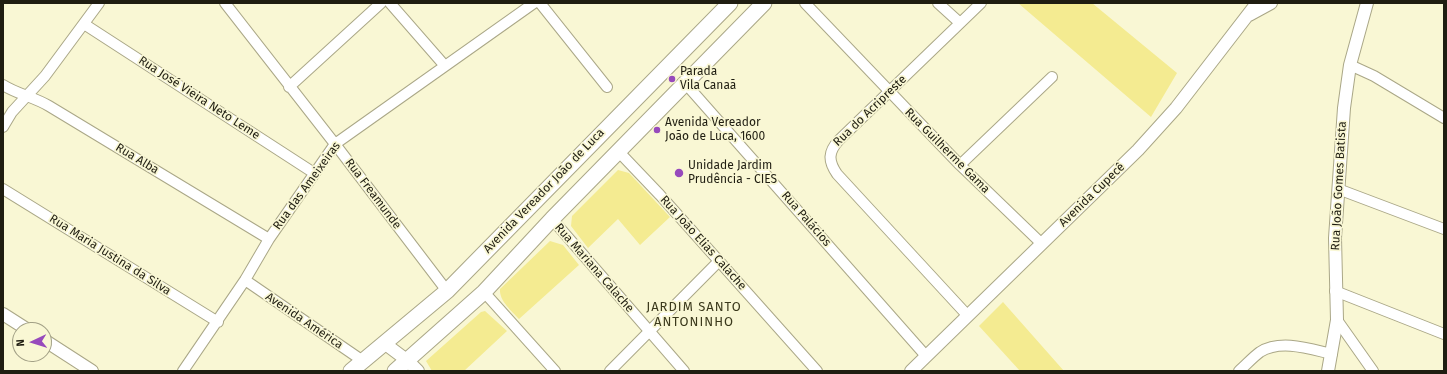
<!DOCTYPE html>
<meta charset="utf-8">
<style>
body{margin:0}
#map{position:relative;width:1447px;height:374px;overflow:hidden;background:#f9f7d4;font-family:"Fira Sans",sans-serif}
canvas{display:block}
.frame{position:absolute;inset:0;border:4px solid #1f1d11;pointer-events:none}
.north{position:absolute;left:12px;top:322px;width:40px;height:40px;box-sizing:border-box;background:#f9f7d4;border:1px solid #a2a086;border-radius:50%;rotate:266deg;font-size:11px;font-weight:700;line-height:16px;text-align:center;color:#1f1d11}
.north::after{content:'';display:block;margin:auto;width:14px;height:18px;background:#974abc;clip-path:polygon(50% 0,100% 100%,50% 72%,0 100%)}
</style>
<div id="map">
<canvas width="1447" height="374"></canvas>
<div class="frame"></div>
<div class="north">N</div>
</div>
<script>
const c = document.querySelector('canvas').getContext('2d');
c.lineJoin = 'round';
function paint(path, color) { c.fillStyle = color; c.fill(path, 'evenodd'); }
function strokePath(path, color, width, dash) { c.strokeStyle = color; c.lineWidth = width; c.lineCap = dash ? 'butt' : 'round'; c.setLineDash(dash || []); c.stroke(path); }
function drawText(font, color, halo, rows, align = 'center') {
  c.font = font + ' "Fira Sans",sans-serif'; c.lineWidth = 3.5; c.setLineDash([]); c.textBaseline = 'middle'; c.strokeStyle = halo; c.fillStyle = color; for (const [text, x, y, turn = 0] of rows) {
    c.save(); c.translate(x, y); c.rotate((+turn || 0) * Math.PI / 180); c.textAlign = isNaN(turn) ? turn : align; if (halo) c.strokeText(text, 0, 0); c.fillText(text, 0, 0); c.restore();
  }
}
const green = new Path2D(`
 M1018,3h74l85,70 -26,44z
 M618,170l11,3 41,44 -30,28 -22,-26 -30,29 -17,-22 1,-10z
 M550,241l13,4 16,20 -60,54c-7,-8 -20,-18 -19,-30z
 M1003,302l61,69h-44l-41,-45z
 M485,311l22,20 -43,40h-32l-6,-10 55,-49z`);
const minor = new Path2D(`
 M225,3l110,141 112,147
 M390,3l55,63
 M540,3l67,84
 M805,3l155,162 82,79
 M938,3l22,20
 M84,24l230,149
 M1350,65l24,11 70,42
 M685,83l241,273
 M3,85c14,9 31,12 46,21l220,133
 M289,87l92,-84
 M3,127l9,-15 33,-36 54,-73
 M619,152l41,43 157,176
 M960,165l92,-88
 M3,189l215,133
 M1338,189l106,40
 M552,219l132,152
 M245,280l118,81
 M1335,291l109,43
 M484,292l71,79
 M968,316l-131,-142c-9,-13 -9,-22 2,-34l142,-137
 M1337,320l36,51
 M183,371l62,-91 24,-41 66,-95 199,-141
 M610,371l109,-110
 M1239,371c7,-6 14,-14 21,-19 21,-13 50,-3 72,2`);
const tertiary = new Path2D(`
 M1249,15l22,-12
 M3,314l25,16
 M44,340l48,31
 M384,343l24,18 10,10
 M911,371l227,-221 38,-42 81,-105
 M1328,371l9,-51 -2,-82 9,-130 6,-43 17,-62`);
const primary = new Path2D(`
 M351,371l96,-80 283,-288
 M395,371l89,-79 68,-73 212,-216`);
const markers = [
 [672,79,4,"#974abc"],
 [657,130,4,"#974abc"],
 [679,173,5,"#974abc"]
];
const poiNames = [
 ["Parada",680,72],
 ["Vila Canaã",680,86],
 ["Avenida Vereador",665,123],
 ["João de Luca, 1600",665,137],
 ["Unidade Jardim",688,166],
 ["Prudência - CIES",688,180]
];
const streetNames = [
 ["Rua José Vieira Neto Leme",199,98,33],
 ["Rua do Acripreste",870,111,-44],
 ["Rua Guilherme Gama",947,151,45],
 ["Rua Alba",137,159,31],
 ["Rua das Ameixeiras",307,186,-54],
 ["Rua João Gomes Batista",1339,186,-87],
 ["Avenida Vereador João de Luca",544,191,-46],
 ["Rua Freamunde",373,194,53],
 ["Avenida Cupecê",1092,195,-44],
 ["Rua Palácios",806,219,49],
 ["Rua João Elias Calache",703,243,48],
 ["Rua Maria Justina da Silva",110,255,32],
 ["Rua Mariana Calache",594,268,49],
 ["Avenida América",304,321,34]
];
const neighbourhoodNames = [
 ["JARDIM SANTO",694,307],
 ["ANTONINHO",694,322]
];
paint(green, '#f4eb91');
strokePath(minor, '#aaa787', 12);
strokePath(tertiary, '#aaa787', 14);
strokePath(primary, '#aaa787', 17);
strokePath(minor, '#fff', 10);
strokePath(tertiary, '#fff', 12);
strokePath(primary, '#fff', 15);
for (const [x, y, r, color] of markers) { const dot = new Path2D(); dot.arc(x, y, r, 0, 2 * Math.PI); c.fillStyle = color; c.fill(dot); strokePath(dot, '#f9f7d4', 1.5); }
drawText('12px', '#1f1d11', '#f9f7d4', poiNames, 'left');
drawText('12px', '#1f1d11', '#f9f7d4', streetNames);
c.letterSpacing = '1px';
drawText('13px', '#3b391c', '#f9f7d4', neighbourhoodNames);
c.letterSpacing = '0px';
</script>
